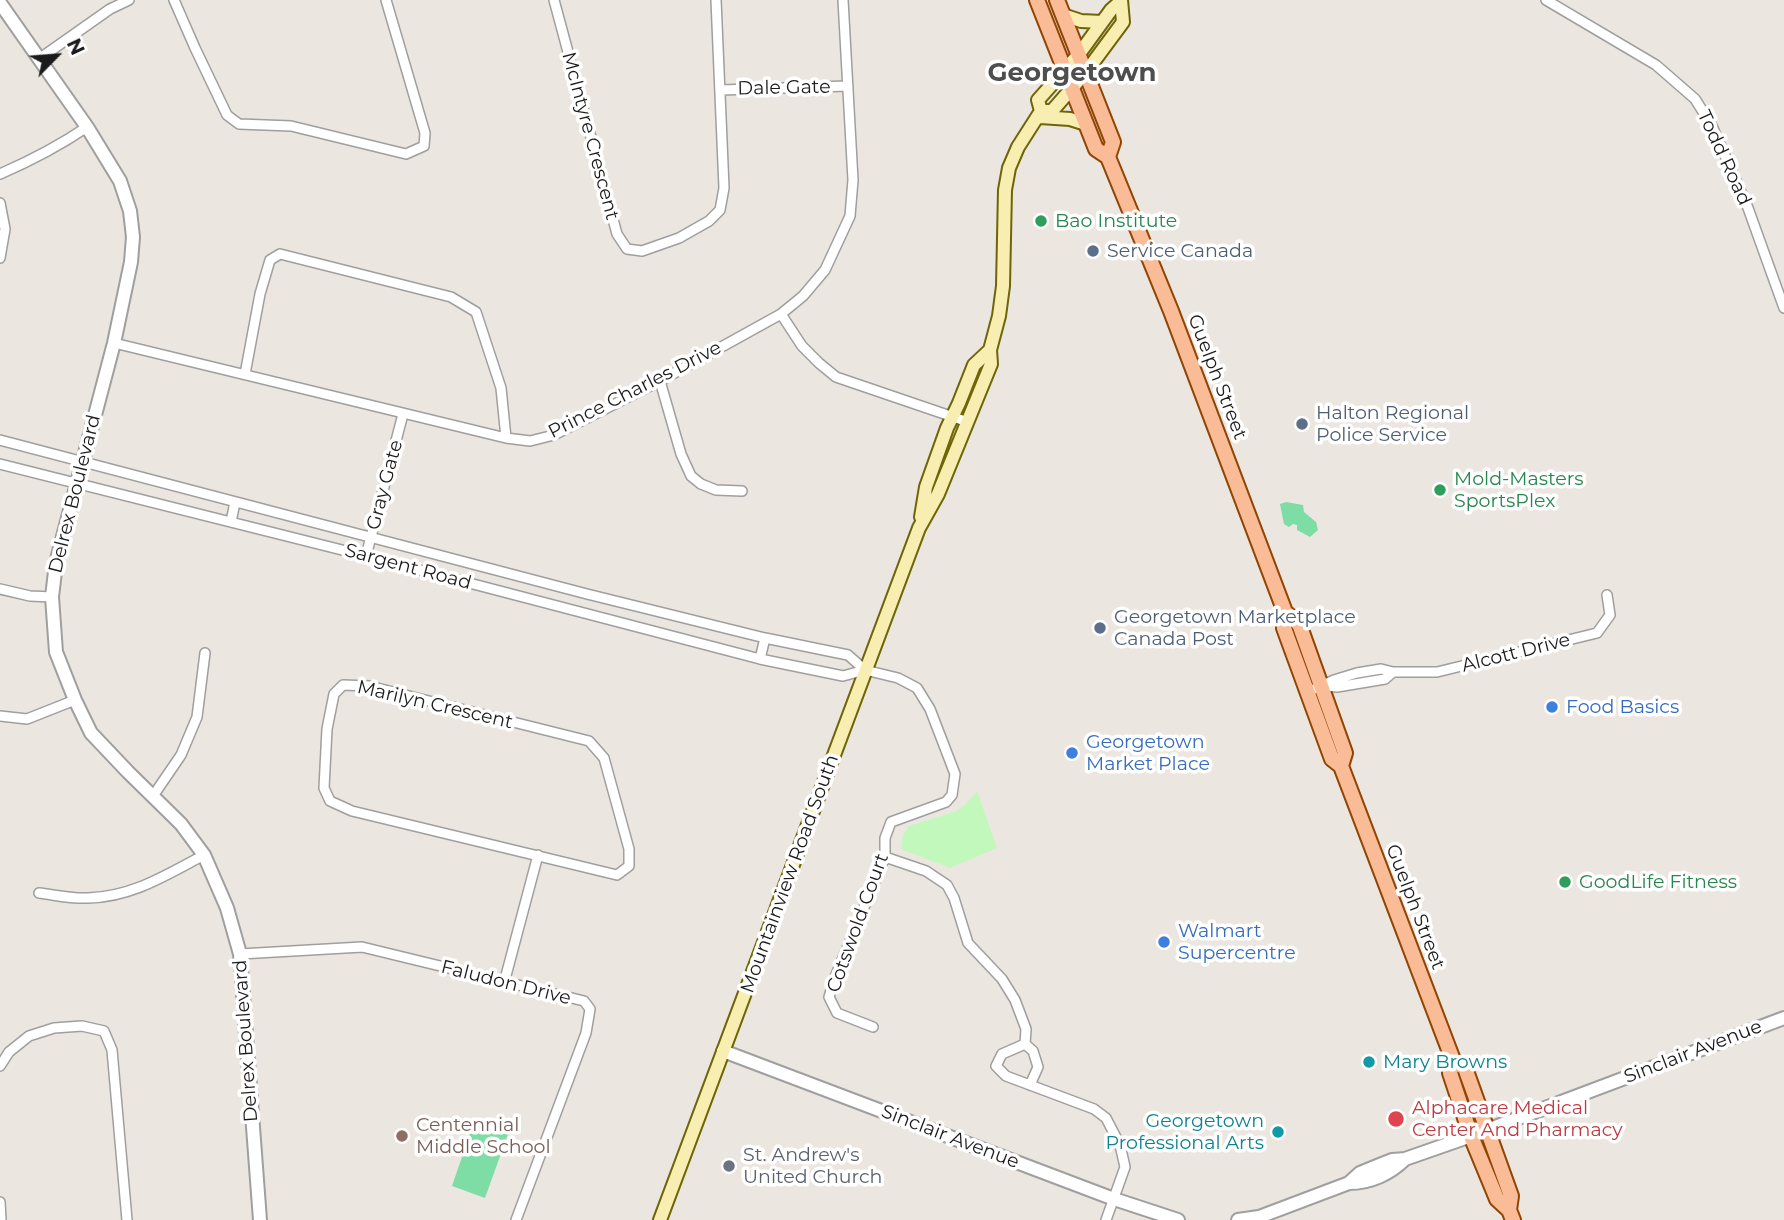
<!DOCTYPE html>
<style>
body{margin:0}
#map{position:relative;width:1784px;height:1220px;overflow:hidden;background:#ece6e0;font-family:Montserrat,sans-serif}
canvas{display:block}
.north{position:absolute;left:21px;top:21px;width:70px;height:70px;-webkit-text-stroke:5px #fff;paint-order:stroke;rotate:65deg;font-size:19px;font-weight:700;line-height:28px;text-align:center;color:#1b1b1b}
.north::after{content:'';display:block;margin:auto;width:24px;height:32px;background:#1b1b1b;clip-path:polygon(50% 0,100% 100%,50% 72%,0 100%)}
</style>
<div id="map">
<canvas width="1784" height="1220"></canvas>
<div class="north">N</div>
</div>
<script>
const c = document.querySelector('canvas').getContext('2d');
c.lineJoin = 'round';
function paint(path, color) { c.fillStyle = color; c.fill(path, 'evenodd'); }
function strokePath(path, color, width, dash) { c.strokeStyle = color; c.lineWidth = width; c.lineCap = dash ? 'butt' : 'round'; c.setLineDash(dash || []); c.stroke(path); }
function drawText(font, color, halo, rows, align = 'center') {
  c.font = font + ' Montserrat,sans-serif'; c.lineWidth = 7; c.setLineDash([]); c.textBaseline = 'middle'; c.strokeStyle = halo; c.fillStyle = color; for (const [text, x, y, turn = 0] of rows) {
    c.save(); c.translate(x, y); c.rotate((+turn || 0) * Math.PI / 180); c.textAlign = isNaN(turn) ? turn : align; if (halo) c.strokeText(text, 0, 0); c.fillText(text, 0, 0); c.restore();
  }
}
const park = new Path2D(`
 M977,791l20,57 -47,20 -49,-19 2,-14 6,-9 47,-15 9,-6z`);
const pitch = new Path2D(`
 M1286,502l17,3 1,7 12,10 2,8 -8,7 -13,-7v-5l-4,-1 -4,3 -5,-3 -4,-20z
 M474,1122l34,12 -23,64 -33,-12z`);
const minor = new Path2D(`
 M174,0l21,48 32,67 12,9 52,2 115,28 18,-8 1,-13 -39,-133
 M554,0l63,234 10,15 15,2 37,-13 30,-17 11,-11 4,-22 -8,-188
 M1546,0l110,65 39,34 17,27 36,82 36,100
 M39,59l71,-50 19,-9
 M720,90l128,-4
 M0,174c30,-13 59,-28 87,-47
 M0,203l5,26 -5,29
 M781,314l21,32 17,17 17,14 132,45
 M114,343l392,95 24,3 24,-6 106,-54 121,-67 22,-18 22,-26 25,-54 3,-36 -10,-180
 M245,374l15,-80 10,-34 10,-6 171,43 25,15 25,76 5,50
 M660,381l21,73 10,22 10,8 15,6 26,1
 M0,440l587,154 178,44 83,17 17,15 33,8 19,10 13,21 25,65 -3,21 -6,7 -55,20 -6,16v19l-50,120 -6,20 8,16 36,14
 M0,464l366,92 394,103 83,17 22,-6
 M231,522l4,-20
 M366,556l37,-142
 M0,589l30,7 22,1
 M760,659l5,-21
 M343,685l26,1 220,55 15,17 25,91v17l-12,9 -265,-64 -22,-10 -6,-13 3,-59 7,-35z
 M1325,686l12,1 48,-8 8,-7
 M1307,692l27,-12 23,-7 24,-4 12,3h44l160,-39 13,-18 -3,-20
 M0,716l27,3 48,-19
 M153,796l28,-41 16,-38 8,-64
 M885,857l41,14 21,14 7,13 14,45 34,36 13,21 11,29 -1,15
 M39,893c16,2 33,6 49,5 44,-1 78,-23 116,-43
 M240,954l122,-7 222,54 6,8 -4,24 -70,187
 M504,983l34,-128
 M1025,1044l-23,10 -6,12 10,10 88,33 12,9 14,27 5,22 -19,53
 M1025,1044l8,7 5,16 -8,18
 M0,1066l9,-14 20,-16 25,-8 28,-2 22,5 8,19 15,170
 M0,1202l1,18`);
const tertiary = new Path2D(`
 M0,3l87,124 33,54 10,30 3,26 -2,25 -17,81 -58,220 -4,34 4,55 19,48 16,33 37,39 53,52 23,31 23,53 13,46 20,266
 M723,1051l391,148 64,21
 M1349,1183c21,0 41,-9 56,-24
 M1238,1220l21,-3 90,-34 11,-10 17,-7 15,-6 13,-1 66,-23 313,-118`);
const secondary = new Path2D(`
 M1063,15l18,6 21,1
 M1041,111h11l34,-39 37,-50 -2,-22
 M1040,117l30,2 16,5
 M921,517l5,-30 21,-59 12,-25 15,-38 16,-15
 M660,1220l259,-692 19,-34 53,-130 -1,-14 9,-34 4,-30 2,-96 4,-22 9,-21 23,-36 -3,-11 41,-46 32,-44 9,-8`);
const primary = new Path2D(`
 M1037,0l59,149 12,8 63,154 114,301 -1,16 48,131 9,7 112,294 12,8 46,128 -2,14 4,10
 M1057,0l56,142 -5,15
 M1285,612l14,12 46,129 -4,13
 M1453,1060l-3,13 21,63 26,63 12,11`);
const markers = [
 [1041,221,7,"#2e9e5b"],
 [1093,251,7,"#5c6f8a"],
 [1302,424,7,"#5c6f8a"],
 [1440,490,7,"#2e9e5b"],
 [1100,628,7,"#5c6f8a"],
 [1552,707,7,"#3f7fe0"],
 [1072,753,7,"#3f7fe0"],
 [1565,882,7,"#2e9e5b"],
 [1164,942,7,"#3f7fe0"],
 [1369,1062,7,"#0f9aa8"],
 [1396,1119,9,"#e0444e"],
 [1278,1132,7,"#0f9aa8"],
 [402,1136,7,"#8d6e63"],
 [729,1166,7,"#6b7280"]
];
const streetNames = [
 ["Dale Gate",784,88,-1],
 ["McIntyre Crescent",590,136,75],
 ["Todd Road",1724,158,65],
 ["Guelph Street",1217,377,69],
 ["Prince Charles Drive",635,390,-27],
 ["Gray Gate",385,485,-75],
 ["Delrex Boulevard",75,494,-76],
 ["Sargent Road",408,567,15],
 ["Alcott Drive",1516,653,-14],
 ["Marilyn Crescent",435,705,13],
 ["Mountainview Road South",790,874,-70],
 ["Guelph Street",1415,907,69],
 ["Cotswold Court",858,923,-70],
 ["Faludon Drive",506,983,14],
 ["Delrex Boulevard",246,1041,-94],
 ["Sinclair Avenue",1693,1052,-21],
 ["Sinclair Avenue",950,1137,21]
];
const leisureNames = [
 ["Bao Institute",1055,221],
 ["Mold-Masters",1454,479],
 ["SportsPlex",1454,501],
 ["GoodLife Fitness",1579,882]
];
const serviceNames = [
 ["Service Canada",1107,251],
 ["Halton Regional",1316,413],
 ["Police Service",1316,435],
 ["Georgetown Marketplace",1114,617],
 ["Canada Post",1114,639]
];
const shopNames = [
 ["Food Basics",1566,707],
 ["Georgetown",1086,742],
 ["Market Place",1086,764],
 ["Walmart",1178,931],
 ["Supercentre",1178,953]
];
const cultureNames = [
 ["Mary Browns",1383,1062],
 ["Georgetown",1264,1121,"right"],
 ["Professional Arts",1264,1143,"right"]
];
const healthNames = [
 ["Alphacare Medical",1412,1108],
 ["Center And Pharmacy",1412,1130]
];
const educationNames = [
 ["Centennial",416,1125],
 ["Middle School",416,1147]
];
const worshipNames = [
 ["St. Andrew's",743,1155],
 ["United Church",743,1177]
];
const districtNames = [
 ["Georgetown",1072,73]
];
paint(park, '#c2f8bb');
paint(pitch, '#7edca5');
strokePath(minor, '#9f9f9f', 12);
strokePath(tertiary, '#9f9f9f', 16);
strokePath(secondary, '#6e6506', 16);
strokePath(primary, '#904502', 18);
strokePath(minor, '#fff', 9);
strokePath(tertiary, '#fff', 12);
strokePath(secondary, '#f8eeb2', 12);
strokePath(primary, '#fabc97', 14);
for (const [x, y, r, color] of markers) { const dot = new Path2D(); dot.arc(x, y, r, 0, 2 * Math.PI); c.fillStyle = color; c.fill(dot); strokePath(dot, '#fff', 2.5); }
drawText('19px', '#1b1b1b', '#fff', streetNames);
drawText('19px', '#27864d', '#fff', leisureNames, 'left');
drawText('19px', '#4e5e75', '#fff', serviceNames, 'left');
drawText('19px', '#366cbe', '#fff', shopNames, 'left');
drawText('19px', '#0d838f', '#fff', cultureNames, 'left');
drawText('19px', '#be3a42', '#fff', healthNames, 'left');
drawText('19px', '#785e54', '#fff', educationNames, 'left');
drawText('19px', '#5b616d', '#fff', worshipNames, 'left');
drawText('bold 26px', '#4e4e4e', '#fff', districtNames);
</script>
